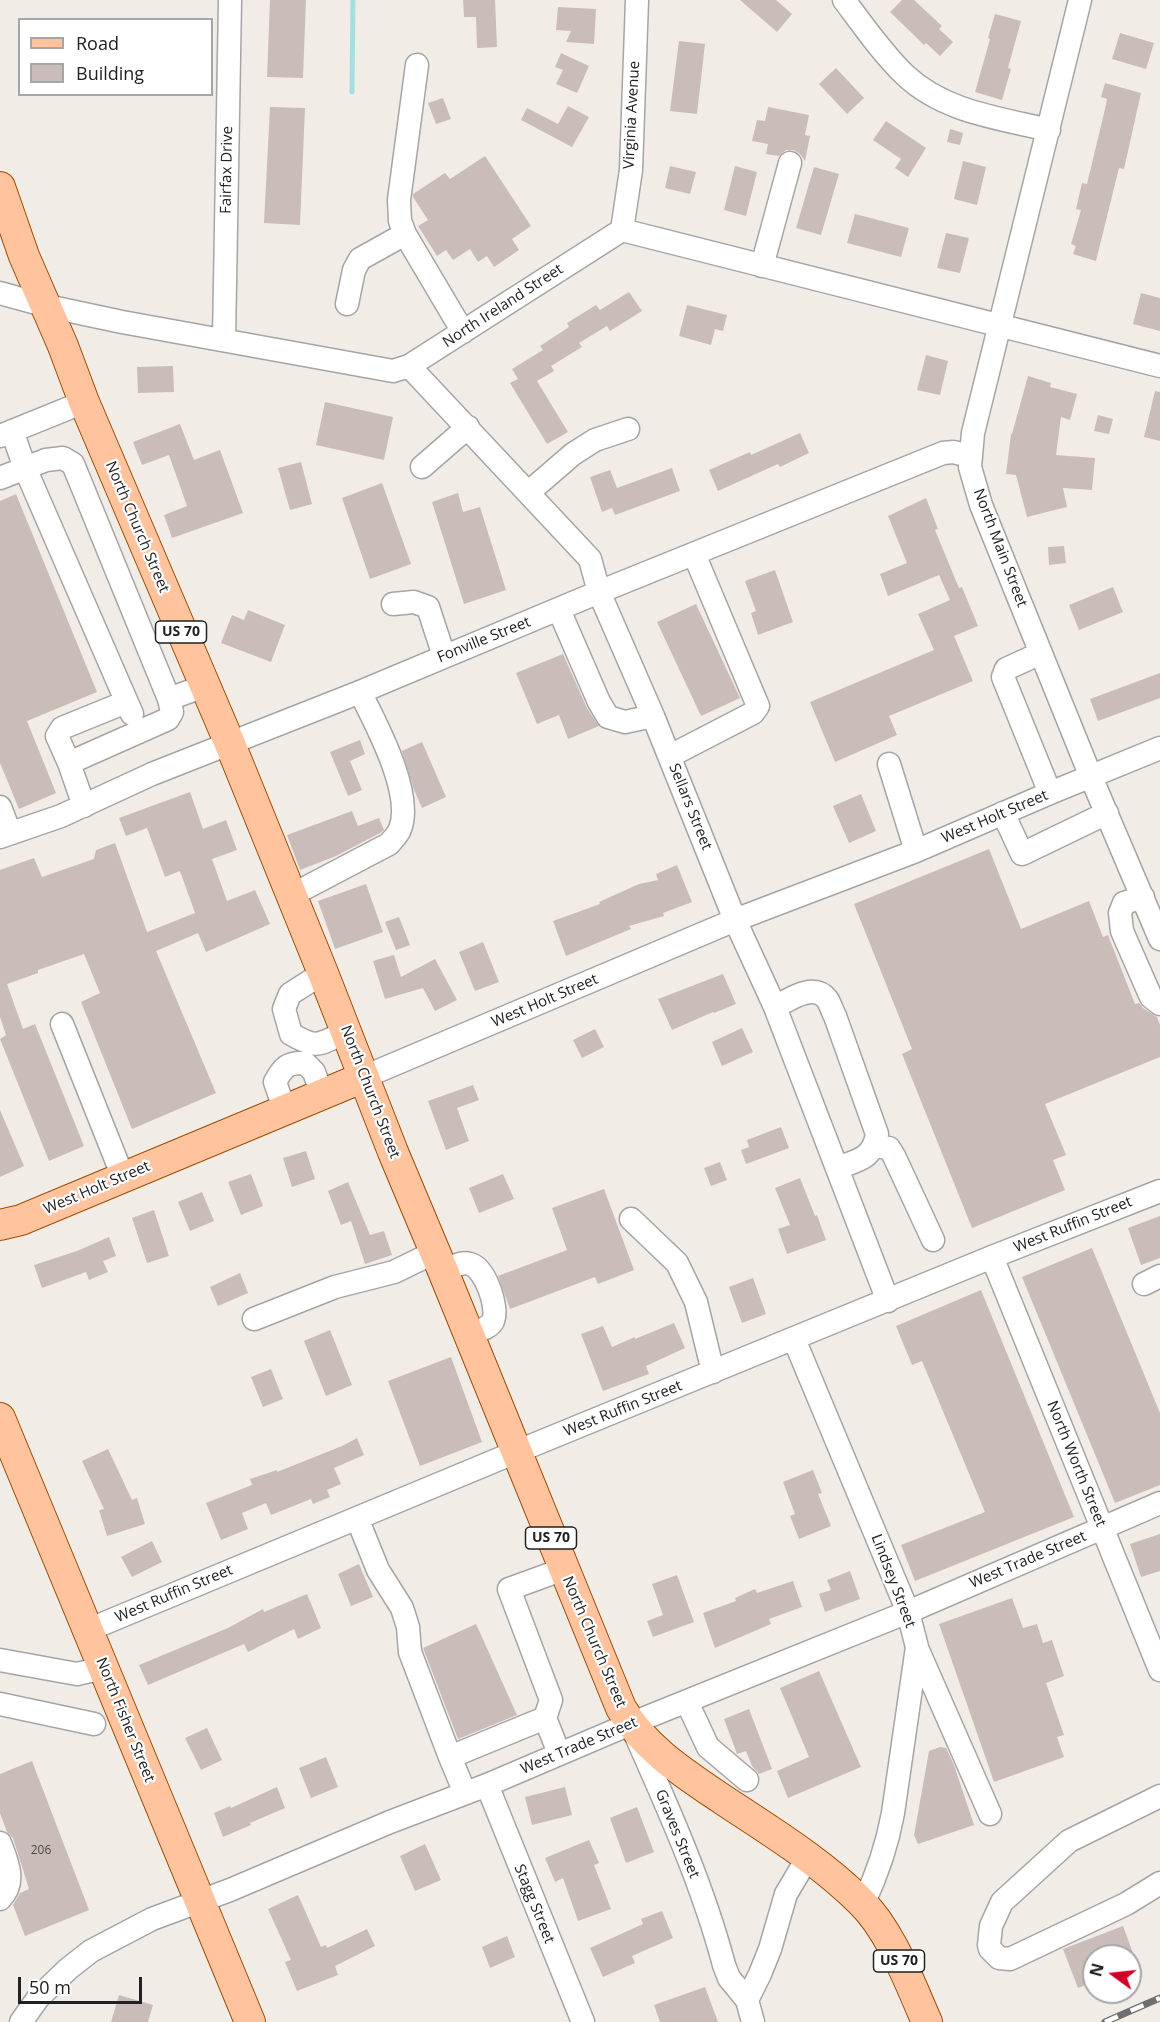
<!DOCTYPE html>
<style>
body{margin:0}
#map{position:relative;width:1160px;height:2022px;overflow:hidden;background:#f2ece7;font-family:"Open Sans",sans-serif}
canvas{display:block}
.legend{position:absolute;left:18px;top:18px;width:195px;height:78px;box-sizing:border-box;background:#fff;border:2px solid #a6a6a6;margin:0;padding:8px 10px;list-style:none;font-size:18px;color:#212121}
.legend li{display:flex;align-items:center;gap:12px;height:30px}
.legend b{width:30px;border:2px solid #a6a6a6}
.north{position:absolute;left:1082px;top:1944px;width:60px;height:60px;box-sizing:border-box;background:#fff;border:2px solid #a6a6a6;border-radius:50%;rotate:285deg;font-size:16px;font-weight:700;line-height:24px;text-align:center;color:#212121}
.north::after{content:'';display:block;margin:auto;width:21px;height:27px;background:#d10027;clip-path:polygon(50% 0,100% 100%,50% 72%,0 100%)}
.scale{position:absolute;left:18px;top:1977px;width:124px;height:27px;box-sizing:border-box;border:3px solid #212121;border-top:0;padding-left:8px;font-size:18px;line-height:21px;white-space:nowrap;color:#212121;-webkit-text-stroke:4px #fff;paint-order:stroke}
</style>
<div id="map">
<canvas width="1160" height="2022"></canvas>
<ul class="legend">
<li><b style="height:8px;background:#ffc39e"></b>Road</li>
<li><b style="height:16px;background:#cabdb9"></b>Building</li>
</ul>
<div class="north">N</div>
<div class="scale">50 m</div>
</div>
<script>
const c = document.querySelector('canvas').getContext('2d');
c.lineJoin = 'round';
function strokePath(path, color, width, dash) { c.strokeStyle = color; c.lineWidth = width; c.lineCap = dash ? 'butt' : 'round'; c.setLineDash(dash || []); c.stroke(path); }
function paint(path, color) { c.fillStyle = color; c.fill(path, 'evenodd'); }
function drawText(font, color, halo, rows, align = 'center') {
  c.font = font + ' "Open Sans",sans-serif'; c.lineWidth = 4.5; c.setLineDash([]); c.textBaseline = 'middle'; c.strokeStyle = halo; c.fillStyle = color; for (const [text, x, y, turn = 0] of rows) {
    c.save(); c.translate(x, y); c.rotate((+turn || 0) * Math.PI / 180); c.textAlign = isNaN(turn) ? turn : align; if (halo) c.strokeText(text, 0, 0); c.fillText(text, 0, 0); c.restore();
  }
}
const stream = new Path2D(`
 M352,92l1,-92`);
const building = new Path2D(`
 M270,0h36l-3,78 -36,-1z
 M463,0h32l2,47 -20,1 -1,-31h-12z
 M740,0h36l16,14 -15,18z
 M902,0h12l28,26 -3,3 14,13 -13,14 -14,-13 -2,2 -34,-33z
 M558,7l38,2 -2,35 -28,-2 5,-11 -15,-1z
 M995,14l26,7 -13,47 3,1 -9,31 -27,-8 15,-53 -2,-1z
 M1120,33l34,10 -8,26 -34,-10z
 M679,41l26,3 -8,70 -27,-3z
 M561,53l28,13 -12,27 -21,-9 7,-14 -8,-3z
 M836,68l28,30 -17,16 -28,-30z
 M1105,83l36,10 -17,76 -5,-1 -23,93 -23,-7 3,-8 -5,-2 10,-34 -5,-1 6,-26 5,1 18,-75 2,-10 -6,-2z
 M443,98l8,21 -15,5 -8,-21z
 M568,106l21,11 -17,30 -51,-27 6,-12 31,16z
 M270,107l35,1 -5,117 -36,-2z
 M768,107l41,8 -4,20 5,1 -5,25 -5,-7 -6,-4h-8l-7,6 -13,-2 2,-10 -16,-3 5,-21 8,1z
 M886,121l40,27 -18,29 -13,-9 6,-9 -28,-19z
 M950,129l13,4 -3,12 -13,-3z
 M485,156l46,70 -19,13 7,11 -25,17 -7,-11 -9,6 -8,-13 -17,11 -7,-10 -9,6 -19,-30 10,-6 -15,-23v-3l32,-21 5,6z
 M963,161l23,6 -9,38 -23,-6z
 M670,166l26,6 -6,22 -25,-6z
 M735,166l22,6 -11,44 -22,-6z
 M814,167l25,7 -18,61 -25,-7z
 M855,214l54,14 -8,29 -54,-14z
 M946,233l23,5 -9,35 -23,-5z
 M629,292l13,19 -32,20 -3,-5 -28,17 3,4 -31,19 3,5 -17,10 31,51 -21,12 -37,-61 8,-4 -6,-10 31,-19 -3,-4 29,-19 -2,-4 29,-18 4,5z
 M1141,293l19,5v33l-27,-7z
 M687,305l40,10 -4,16 -8,-2 -4,16 -32,-9z
 M926,355l22,6 -8,34 -23,-5z
 M173,366l1,26 -36,1 -1,-26z
 M1028,376l23,7 -1,4 27,7 -7,26 -9,-3 -5,38 39,3 -3,32 -29,-2 4,19 -40,10 -11,-42 -10,-1 5,-40h1z
 M1155,391l5,1v49l-16,-4z
 M325,402l68,15 -9,43 -68,-15z
 M1098,415l15,4 -4,15 -15,-3z
 M180,424l14,36 26,-10 23,63 -71,25 -8,-23 23,-9 -18,-51 -27,10 -9,-23z
 M800,433l9,20 -29,14 -2,-3 -60,27 -9,-21 41,-18 1,3z
 M301,462l11,42 -22,6 -12,-42z
 M672,468l8,23 -65,24 -3,-7 -10,4 -12,-35 20,-7 7,18z
 M382,483l29,81 -41,15 -28,-81z
 M458,493l5,19 17,-5 26,83 -42,14 -32,-102z
 M16,494l81,198 -70,29 29,72 -37,16 -19,-46v-262z
 M926,498l12,31 -3,1 24,58 3,-1 16,39 -24,10 19,45 -84,35 8,19 -62,27 -25,-60 124,-52 -16,-36 32,-14 -11,-25 -51,21 -8,-22 27,-11 -19,-47z
 M1064,546l2,17 -17,2 -1,-18z
 M775,570l18,52 -35,13 -7,-22 5,-2 -11,-30z
 M1113,587l10,25 -44,18 -10,-25z
 M696,604l44,94 -39,18 -44,-94z
 M248,610l37,15 -14,37 -50,-19 11,-28 12,5z
 M563,654l24,54 12,18 -31,13 -9,-24 -22,9 -21,-51z
 M1160,673v25l-62,23 -8,-22z
 M360,740l5,14 -15,7 12,29 -14,6 -18,-44z
 M422,742l24,55 -24,11 -8,-18 -12,-39z
 M190,792l13,37 23,-9 11,30 -25,9 15,42 28,-11 15,34 -64,28 -8,-19 -42,18 60,142 -84,36 -51,-127 19,-9 -16,-39 -46,16v3l-31,11 16,45 12,-5 49,122 -35,15 -49,-122 6,-4 -6,-18v-147l34,-12 8,19 52,-18 2,-9 19,-7 32,89 48,-19 -15,-42 -15,6 -18,-49 -21,8 -7,-18z
 M861,794l15,37 -27,12 -16,-37z
 M352,811l6,15 21,-8 5,12 -4,3 -44,23 -36,14 -13,-35z
 M989,849l32,80 68,-28 14,36 5,-2 27,69 4,-1 4,5 14,9 3,8v32l-115,47 21,51 -13,5 12,30 -93,38 -70,-174 10,-5 -58,-145z
 M677,865l15,37 -29,11 1,3 -35,10 2,3 -65,27 -13,-35 47,-17 -1,-2 40,-18 19,-4 -2,-6z
 M366,884l17,48 -48,17 -17,-48z
 M399,917l11,28 -14,5 -11,-28z
 M483,942l16,40 -24,9 -16,-39z
 M394,955l7,22 34,-18 22,41 -22,11 -12,-23 -38,11 -12,-38z
 M723,974l13,30 -22,9 -1,-1 -41,18 -14,-31z
 M742,1028l11,24 -31,14 -10,-24z
 M595,1029l9,18 -22,11 -9,-18z
 M473,1085l6,15 -22,8 12,33 -23,9 -18,-49z
 M0,1110l24,56 -24,11z
 M781,1127l8,21 -43,16 -5,-14 8,-3 -2,-7z
 M306,1151l9,28 -23,8 -9,-29z
 M720,1162l7,18 -16,6 -7,-18z
 M251,1174l12,32 -22,9 -13,-33z
 M503,1174l11,25 -35,14 -10,-25z
 M800,1178l15,38 2,-1 9,25 -39,14 -9,-25 12,-4 -15,-37z
 M348,1182l22,53 14,-4 8,24 -27,9 -14,-43 -10,4 -13,-34z
 M604,1189l30,81 -36,14 -3,-7 -85,32 -12,-33 69,-26 -15,-42z
 M202,1192l12,29 -24,10 -12,-29z
 M154,1210l15,46 -22,7 -15,-45z
 M1160,1216v42l-19,7 -13,-37z
 M109,1237l7,19 -13,5 5,11 -19,8 -3,-8 -44,16 -8,-23 43,-14z
 M1092,1248l68,165v72l-45,18 -93,-226z
 M240,1273l8,20 -30,13 -8,-19z
 M753,1278l13,36 -24,9 -13,-36z
 M981,1290l93,227 -159,64 -14,-36 84,-33 -63,-151 -10,4 -16,-39z
 M674,1323l11,25 -39,18 3,8 -46,17 -22,-57 22,-8 9,21 23,-10v2z
 M330,1330l22,55 -26,11 -22,-55z
 M451,1357l31,85 -62,24 -32,-85z
 M271,1369l12,30 -20,8 -12,-30z
 M357,1438l7,17 -30,13 7,16 -14,6 3,7 -17,7 -2,-5 -40,16 -5,-12 -24,10 6,16 -27,11 -15,-37 46,-18 -2,-6 27,-9v2l65,-26z
 M108,1449l24,51 5,-2 8,26 -38,12 -8,-26 5,-1 -22,-48z
 M813,1470l9,23 -4,1 13,32 -32,13 -9,-23 5,-2 -12,-32z
 M1160,1534v37l-19,6 -11,-33z
 M152,1541l10,21 -30,15 -11,-20z
 M359,1564l14,33 -22,9 -13,-32z
 M850,1571l10,28 -35,13 -6,-18 12,-4 -4,-10z
 M677,1575l17,47 -41,15 -6,-16 16,-6 -11,-31z
 M793,1581l9,26 -33,12 2,5 -56,24 -12,-35 33,-12 -1,-3 20,-9 2,4z
 M307,1594l14,34 -23,11 -4,-10 -46,23 -4,-8 -96,41 -9,-20 89,-37 35,-19 1,3z
 M1012,1598l11,30 14,-4 6,19 9,-3 12,36 -18,7 18,52 -7,2 7,20 -70,25 -55,-158z
 M476,1624l41,91 -59,24 -35,-91z
 M819,1671l42,96 -73,31 -11,-27 32,-14 -29,-69z
 M749,1709l23,60 -13,5 -7,-8 -6,-15 -9,3 -13,-35z
 M207,1728l15,32 -21,10 -16,-32z
 M940,1747l6,1 8,17 20,60 -56,19 -4,-9 15,-84z
 M326,1757l12,30 -27,11 -12,-30z
 M32,1761l57,149 -64,26 -12,-31 7,-12 9,-4 -16,-51 -6,-6 -7,-19v-39z
 M277,1787l8,21 -35,15 1,2 -28,12 -9,-24 16,-7 1,2z
 M565,1787l7,28 -40,10 -7,-28z
 M637,1807l17,45 -28,11 -16,-45z
 M589,1840l10,23 -5,2 17,44 -33,12 -15,-43 -8,4 -10,-24z
 M425,1844l16,36 -26,11 -15,-35z
 M298,1895l23,52 5,-2 1,3 40,-19 8,17 -40,20 3,9 -41,16 -12,-29 6,-2 -23,-51z
 M662,1911l11,27 -41,18 3,7 -32,14 -13,-29 53,-24 -2,-5z
 M1123,1926l11,30h-40v26l-16,6 -15,-39z
 M507,1936l8,21 -25,11 -8,-21z
 M705,1987l13,35h-58l-6,-17z
 M119,1995l34,10 -5,17h-37z`);
const minor = new Path2D(`
 M844,0c19,25 38,53 61,75 39,37 94,43 144,55
 M1080,0l-107,433 -3,34 11,38 110,272 69,162
 M417,65l-18,135 1,21 5,13 58,98
 M622,230l9,-60 6,-170
 M762,266l28,-103
 M0,293l47,13 75,16 271,49 16,-5 213,-136 538,136
 M347,304l7,-34 6,-11 45,-25
 M224,340l6,-340
 M409,366l181,193 9,33 54,124 82,204 40,87 113,294
 M12,431l13,37 107,246
 M0,436l84,-34
 M422,467l46,-40
 M0,478l46,-18 17,-2 10,6 96,235 3,13 -4,7 -99,44 -12,-27 5,-8 64,-26
 M529,492l44,-38 22,-14 33,-11
 M393,604l21,-2 14,5 16,49
 M559,610l40,92 9,15 17,5 28,-6
 M1041,653l-35,16 -3,8 47,116
 M169,699l35,-13
 M670,756l83,-43 5,-7 -64,-152
 M69,763l15,43
 M889,764l27,87
 M0,807l10,26
 M1003,813l19,41 85,-41
 M0,837l61,-21 91,-42 208,-82 239,-100 344,-139 10,-1 17,4
 M292,895l97,-51c3,-4 9,-9 11,-15 14,-35 -24,-105 -40,-137
 M1143,897l-19,6 -4,10 2,18 29,66 9,7
 M323,973l-33,21 -6,15 7,25c28,16 27,10 55,-2
 M775,1007c14,-7 38,-25 52,-8 3,4 5,12 8,17l42,118c-4,25 -19,26 -40,34
 M62,1024l61,153
 M364,1077l371,-157 181,-69 134,-58 110,-45
 M285,1111l-10,-29c8,-15 13,-20 30,-19l9,9 8,23
 M875,1146l14,2 5,8 39,84
 M631,1219l46,44 19,39 17,70
 M992,1257l168,413
 M443,1271c8,-3 18,-10 27,-7 15,4 29,43 23,57 -4,8 -17,10 -24,13
 M1144,1284l16,-8
 M254,1319l81,-32 59,-15 41,-20
 M794,1339l114,273 9,35 -24,166c-6,33 -15,60 -30,91
 M357,1518l21,52 24,38 6,19 2,25 40,105
 M88,1630l428,-178 476,-195 168,-66
 M917,1648l73,166
 M0,1660l77,14 26,-6
 M687,1702l21,45 39,33
 M0,1704l94,20
 M636,1736c33,74 67,150 88,229l5,13 18,22 6,22
 M559,1753l-14,-35 6,-18 -42,-111 55,-20
 M487,1785l96,237
 M465,1793l-15,-36 95,-39
 M1160,1796l-91,45 -67,61 -11,24 -2,19 1,4 9,9 11,1 116,-55 34,-21
 M0,1843c7,19 17,39 0,56
 M747,2000l13,-26 10,-25 16,-55 22,-37
 M21,2022l17,-24 30,-29 23,-18 61,-32 78,-29 160,-68 97,-37 143,-61 278,-112 252,-109`);
const major = new Path2D(`
 M0,187l24,69 39,90 21,56 146,342 93,229 70,179 50,119 178,437c23,40 64,66 101,91 48,32 98,62 139,103 30,29 49,82 66,120
 M0,1225l21,-5 343,-143
 M0,1418l250,604`);
const rail = new Path2D(`
 M1105,2022l55,-24`);
const numberNames = [
 ["206",41,1851]
];
const shields = [
 [181,632,51],
 [551,1538,51],
 [899,1961,51]
];
const shieldNames = [
 ["US 70",181,632],
 ["US 70",551,1538],
 ["US 70",899,1961]
];
const streetNames = [
 ["Virginia Avenue",632,115,-87],
 ["Fairfax Drive",227,170,-89],
 ["North Ireland Street",503,306,-33],
 ["North Church Street",137,527,67],
 ["North Main Street",1000,548,69],
 ["Fonville Street",484,640,-22],
 ["Sellars Street",690,807,68],
 ["West Holt Street",995,817,-23],
 ["West Holt Street",545,1001,-23],
 ["North Church Street",370,1092,69],
 ["West Holt Street",97,1188,-23],
 ["West Ruffin Street",1073,1225,-22],
 ["West Ruffin Street",623,1409,-22],
 ["North Worth Street",1076,1464,68],
 ["West Trade Street",1028,1560,-23],
 ["Lindsey Street",893,1581,69],
 ["West Ruffin Street",174,1594,-23],
 ["North Church Street",594,1642,67],
 ["North Fisher Street",125,1720,68],
 ["West Trade Street",579,1746,-23],
 ["Graves Street",677,1834,68],
 ["Stagg Street",534,1904,68]
];
strokePath(stream, '#a5dfe1', 5);
paint(building, '#cabdb9');
strokePath(minor, '#a5a5a5', 25);
strokePath(major, '#9d4c00', 32);
strokePath(minor, '#fff', 22);
strokePath(major, '#ffc39e', 30);
strokePath(rail, '#6f6f6f', 7);
strokePath(rail, '#fff', 4.5, [14]);
drawText('12px', '#4b4847', null, numberNames);
for (const [x, y, w] of shields) { const box = new Path2D(); box.roundRect(x - w / 2, y - 11, w, 22, 4.5); c.fillStyle = '#fff'; c.fill(box); strokePath(box, '#212121', 1.5); }
drawText('bold 14px', '#212121', null, shieldNames);
drawText('15px', '#212121', '#fff', streetNames);
</script>
